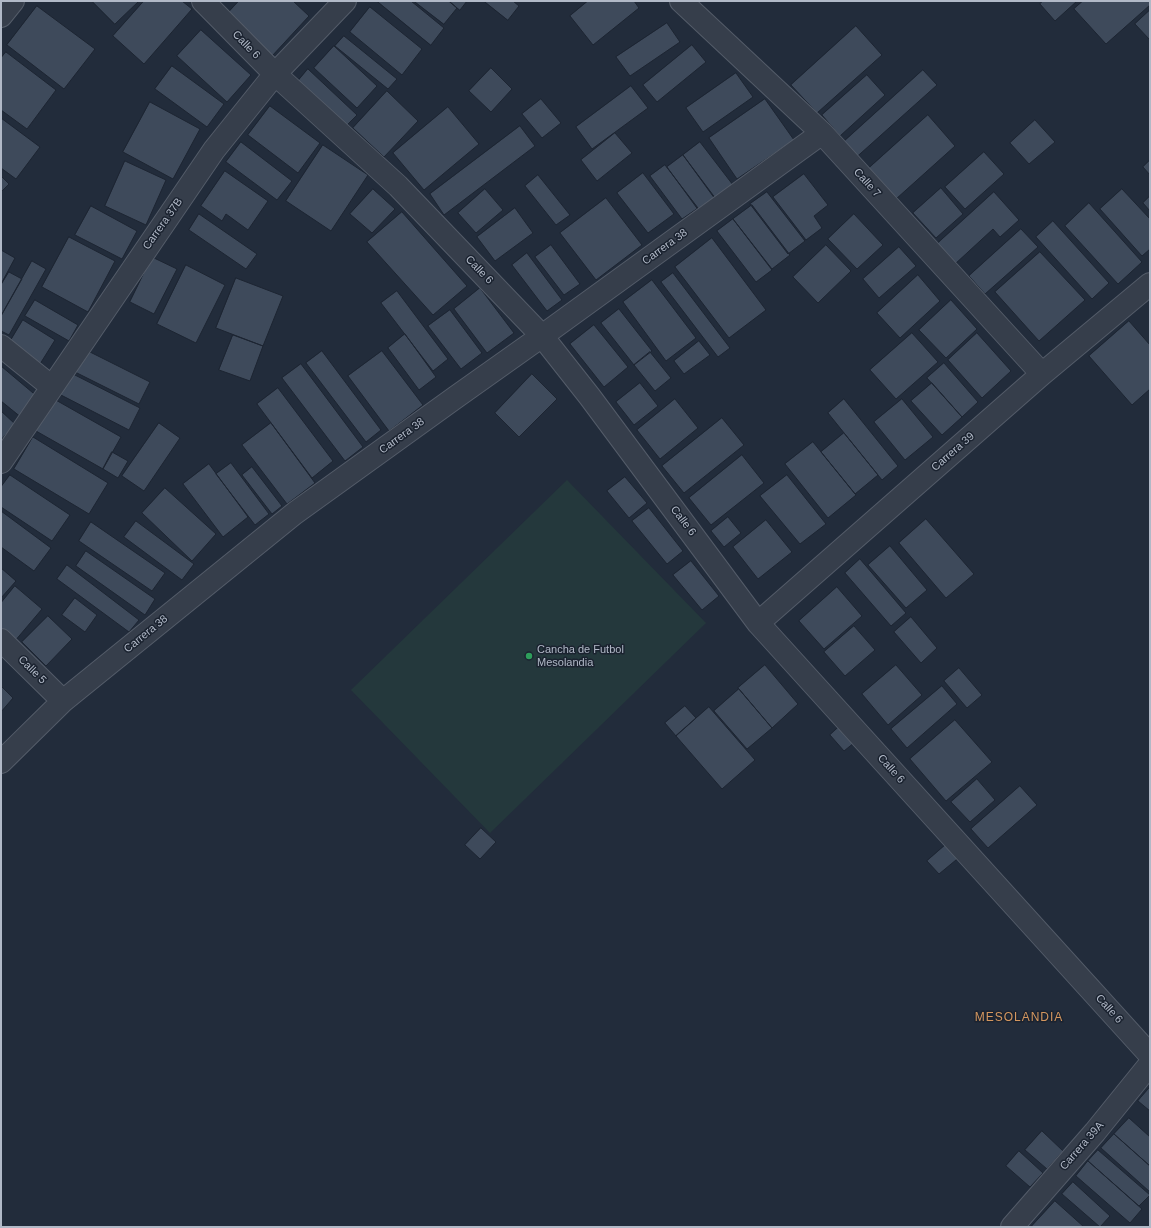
<!DOCTYPE html>
<style>
body{margin:0}
#map{position:relative;width:1151px;height:1228px;overflow:hidden;background:#222c3b;font-family:Arial,sans-serif}
canvas{display:block}
.frame{position:absolute;inset:0;border:2px solid #b1b9c7;pointer-events:none}
</style>
<div id="map">
<canvas width="1151" height="1228"></canvas>
<div class="frame"></div>
</div>
<script>
const c = document.querySelector('canvas').getContext('2d');
c.lineJoin = 'round';
function paint(path, color) { c.fillStyle = color; c.fill(path, 'evenodd'); }
function strokePath(path, color, width, dash) { c.strokeStyle = color; c.lineWidth = width; c.lineCap = dash ? 'butt' : 'round'; c.setLineDash(dash || []); c.stroke(path); }
function drawText(font, color, halo, rows, align = 'center') {
  c.font = font + ' Arial,sans-serif'; c.lineWidth = 3; c.setLineDash([]); c.textBaseline = 'middle'; c.strokeStyle = halo; c.fillStyle = color; for (const [text, x, y, turn = 0] of rows) {
    c.save(); c.translate(x, y); c.rotate((+turn || 0) * Math.PI / 180); c.textAlign = isNaN(turn) ? turn : align; if (halo) c.strokeText(text, 0, 0); c.fillText(text, 0, 0); c.restore();
  }
}
const green = new Path2D(`
 M567,480l139,143 -216,210 -139,-143z`);
const building = new Path2D(`
 M92,1h47l-24,23z
 M144,1h38l10,8 -48,55 -31,-28z
 M239,1h54l16,15 -37,40 -45,-42z
 M377,1h34l33,27 -13,17z
 M414,1h35l8,7 -13,16z
 M449,1h18l-7,9z
 M484,1h29l6,5 -11,14z
 M588,1h46l5,7 -46,37 -23,-29z
 M1043,1h34l-22,20 -15,-17z
 M1083,1h67v4l-44,39 -32,-35z
 M37,6l58,43 -31,40 -57,-44z
 M370,7l52,42 -20,26 -52,-43z
 M1150,10v28l-1,1 -14,-15z
 M667,23l13,19 -50,34 -14,-19z
 M856,26l26,29 -65,58 -26,-28z
 M201,30l50,45 -24,27 -50,-46z
 M344,36l53,43 -9,10 -53,-43z
 M692,45l14,17 -49,40 -14,-17z
 M334,46l43,40 -20,22 -43,-40z
 M6,52l50,38 -29,39 -26,-19v-52z
 M172,66l52,38 -17,23 -52,-38z
 M491,68l21,21 -21,23 -22,-21z
 M308,69l49,46 -11,11 -48,-45z
 M923,70l14,15 -86,77 -13,-15z
 M736,73l17,24 -50,35 -17,-24z
 M867,75l18,20 -45,41 -18,-21z
 M631,86l17,22 -56,41 -16,-22z
 M387,91l31,30 -34,36 -31,-29z
 M541,99l20,24 -19,15 -20,-24z
 M765,99l29,41 -57,39 -28,-41z
 M150,102l50,27 -27,50 -50,-27z
 M270,106l50,37 -22,30 -50,-38z
 M448,107l31,37 -55,46 -31,-37z
 M928,115l27,31 -59,53 -28,-30z
 M1,118l39,29 -24,32 -15,-11z
 M1035,120l20,22 -26,22 -19,-21z
 M520,126l15,20 -91,69 -14,-21z
 M615,133l17,20 -35,28 -16,-21z
 M241,142l51,39 -15,19 -51,-38z
 M700,142l33,43 -17,14 -33,-44z
 M323,145l45,30 -37,56 -45,-30z
 M984,152l20,22 -39,35 -20,-22z
 M683,155l32,44 -16,12 -32,-44z
 M1150,160v15l-7,-8z
 M125,161l41,19 -20,45 -41,-19z
 M665,165l33,43 -16,11 -32,-43z
 M225,171l43,30 -20,29 -22,-16 -4,7 -21,-15z
 M643,173l31,41 -26,19 -31,-40z
 M804,174l24,31 -14,11 8,12 -16,12 -33,-43z
 M538,175l32,40 -14,10 -31,-39z
 M1,176l8,8 -8,8z
 M941,188l22,26 -27,24 -23,-25z
 M373,189l22,20 -23,24 -22,-19z
 M485,189l18,21 -27,23 -18,-20z
 M1122,189l28,30v30l-8,7 -42,-47z
 M767,192l38,49 -17,13 -38,-50z
 M994,192l25,28 -19,17 -7,-8 -38,35 -18,-20z
 M1150,196v15l-7,-8z
 M606,198l36,47 -46,35 -36,-47z
 M1089,203l53,59 -24,22 -53,-58z
 M752,205l38,50 -18,14 -39,-50z
 M91,206l46,25 -15,28 -47,-24z
 M515,208l18,25 -38,28 -18,-24z
 M402,212l65,74 -34,29 -66,-73z
 M199,214l58,40 -11,15 -57,-39z
 M854,214l29,31 -26,24 -29,-30z
 M733,219l39,51 -16,12 -39,-51z
 M1053,221l56,62 -17,16 -56,-62z
 M1021,229l17,18 -53,47 -16,-18z
 M69,237l46,24 -27,51 -46,-25z
 M712,238l54,72 -37,28 -54,-71z
 M551,245l29,39 -16,11 -29,-38z
 M826,245l25,26 -33,32 -25,-26z
 M899,247l17,19 -37,32 -16,-19z
 M1,250l14,8 -14,26z
 M1040,252l45,48 -46,41 -44,-49z
 M527,253l35,47 -15,11 -35,-46z
 M152,257l25,12 -23,45 -24,-12z
 M32,261l14,8 -37,66 -8,-4v-15z
 M186,265l39,20 -29,58 -39,-19z
 M9,272l13,7 -21,37v-31z
 M673,273l57,75 -12,9 -57,-75z
 M918,275l22,26 -40,37 -23,-25z
 M236,278l47,18 -20,50 -47,-18z
 M652,280l44,58 -30,23 -43,-59z
 M480,288l34,45 -27,20 -33,-44z
 M397,291l51,68 -15,12 -52,-68z
 M35,300l43,25 -9,16 -44,-25z
 M951,300l26,29 -31,29 -27,-28z
 M619,309l33,42 -18,14 -33,-42z
 M450,310l32,43 -21,16 -33,-43z
 M23,320l32,20 -15,24 -32,-19z
 M1129,321l21,24v44l-18,16 -43,-49z
 M594,325l34,42 -24,20 -34,-43z
 M912,333l26,29 -42,37 -26,-29z
 M977,333l34,38 -29,27 -34,-38z
 M405,334l31,43 -17,13 -31,-42z
 M233,335l30,11 -13,35 -31,-11z
 M699,341l11,14 -26,19 -10,-13z
 M86,350l64,32 -11,22 -64,-32z
 M322,351l59,79 -15,12 -60,-79z
 M382,351l41,54 -34,26 -41,-55z
 M650,352l21,26 -16,13 -21,-26z
 M944,363l34,39 -16,15 -35,-39z
 M301,364l62,83 -18,14 -63,-83z
 M1,366l38,32 -17,20 -21,-17z
 M69,372l71,36 -11,22 -70,-36z
 M532,374l25,25 -38,38 -24,-24z
 M640,383l18,23 -24,19 -18,-23z
 M932,383l30,34 -20,18 -31,-34z
 M278,388l55,73 -21,17 -55,-74z
 M54,399l67,38 -18,32 -67,-38z
 M675,399l23,29 -38,31 -23,-29z
 M844,399l54,67 -16,14 -54,-67z
 M902,399l31,38 -28,23 -31,-38z
 M1,411l14,13 -14,16z
 M722,418l22,27 -60,48 -22,-27z
 M159,423l21,15 -36,53 -22,-15z
 M271,423l44,60 -28,21 -45,-59z
 M844,433l34,42 -23,19 -34,-42z
 M33,437l75,46 -19,31 -75,-45z
 M813,442l43,53 -28,23 -43,-54z
 M112,452l16,9 -10,17 -15,-9z
 M742,455l22,28 -53,42 -22,-27z
 M231,463l38,51 -14,11 -39,-51z
 M209,464l39,53 -25,20 -40,-53z
 M252,467l30,39 -10,8 -30,-39z
 M10,475l60,40 -18,26 -51,-34v-20z
 M787,475l39,49 -26,20 -40,-48z
 M625,477l22,26 -18,15 -22,-27z
 M165,488l51,46 -24,27 -50,-48z
 M649,508l34,43 -16,13 -35,-43z
 M1,511l50,37 -17,23 -33,-24z
 M728,517l13,16 -17,14 -13,-16z
 M926,519l48,55 -28,24 -47,-55z
 M766,520l26,32 -34,27 -25,-32z
 M136,521l58,43 -12,16 -58,-43z
 M91,522l74,51 -13,18 -73,-50z
 M890,546l37,44 -21,18 -38,-43z
 M86,551l69,48 -10,16 -69,-49z
 M860,559l46,54 -15,13 -46,-53z
 M691,561l28,35 -17,14 -29,-35z
 M67,565l72,55 -10,12 -72,-53z
 M1,568l15,13 -15,17z
 M15,586l27,23 -28,33 -13,-11v-28z
 M837,587l25,29 -38,33 -25,-28z
 M75,598l22,17 -12,17 -23,-17z
 M48,616l24,23 -26,27 -24,-24z
 M911,617l26,31 -16,15 -27,-31z
 M854,626l21,24 -30,26 -21,-24z
 M765,665l33,39 -26,24 -34,-40z
 M896,665l26,30 -34,30 -26,-31z
 M959,668l23,27 -15,13 -23,-27z
 M1,686l12,12 -12,14z
 M942,686l15,18 -50,44 -16,-19z
 M739,689l33,39 -25,21 -33,-38z
 M685,706l11,12 -20,18 -11,-13z
 M709,707l46,53 -33,29 -46,-53z
 M955,720l37,42 -46,39 -36,-42z
 M841,725l14,17 -11,9 -14,-16z
 M977,779l18,21 -25,22 -19,-20z
 M1020,786l17,19 -49,43 -17,-19z
 M481,828l15,14 -16,17 -15,-14z
 M950,841l12,14 -23,19 -12,-13z
 M1150,1087v24l-12,-10z
 M1129,1118l21,19v29l-36,-32z
 M1042,1131l21,20 -16,18 -22,-19z
 M1114,1134l36,32v26l-49,-44z
 M1098,1150l52,45 -11,11 -51,-45z
 M1019,1151l24,22 -13,14 -24,-21z
 M1088,1161l54,48 -12,14 -54,-47z
 M1073,1182l37,34 -10,11 -38,-33z
 M1055,1201l29,26h-53z`);
const minor = new Path2D(`
 M203,1l72,73 123,112 144,150 48,61 168,226 392,432
 M681,1l141,132 220,241
 M1,16l12,-15
 M1,346l51,41
 M1,462l213,-312 61,-76 70,-73
 M758,623l284,-249 108,-90
 M1,640l62,61
 M1,762l62,-61 232,-188 161,-116 86,-61 280,-203
 M1012,1227l83,-95 55,-68`);
const markers = [
 [529,656,4,"#2e9e5b"]
];
const streetNames = [
 ["Calle 6",246,45,46],
 ["Calle 7",867,183,48],
 ["Carrera 37B",163,224,-55],
 ["Carrera 38",665,247,-36],
 ["Calle 6",479,270,46],
 ["Carrera 38",402,436,-36],
 ["Carrera 39",953,452,-41],
 ["Calle 6",683,521,53],
 ["Carrera 38",146,634,-39],
 ["Calle 5",32,670,45],
 ["Calle 6",891,769,48],
 ["Calle 6",1109,1009,48],
 ["Carrera 39A",1082,1146,-49]
];
const poiNames = [
 ["Cancha de Futbol",537,650],
 ["Mesolandia",537,663]
];
const neighbourhoodNames = [
 ["MESOLANDIA",1019,1018]
];
paint(green, '#24383c');
paint(building, '#3e4a5b');
strokePath(building, '#1d2532', 1);
strokePath(minor, '#545c69', 24);
strokePath(minor, '#363e4b', 22);
for (const [x, y, r, color] of markers) { const dot = new Path2D(); dot.arc(x, y, r, 0, 2 * Math.PI); c.fillStyle = color; c.fill(dot); strokePath(dot, '#1b2330', 1.5); }
drawText('11px', '#b1b9c7', '#1b2330', streetNames);
drawText('11px', '#b1b9c7', '#1b2330', poiNames, 'left');
c.letterSpacing = '1px';
drawText('12px', '#d4975f', '#1b2330', neighbourhoodNames);
c.letterSpacing = '0px';
</script>
